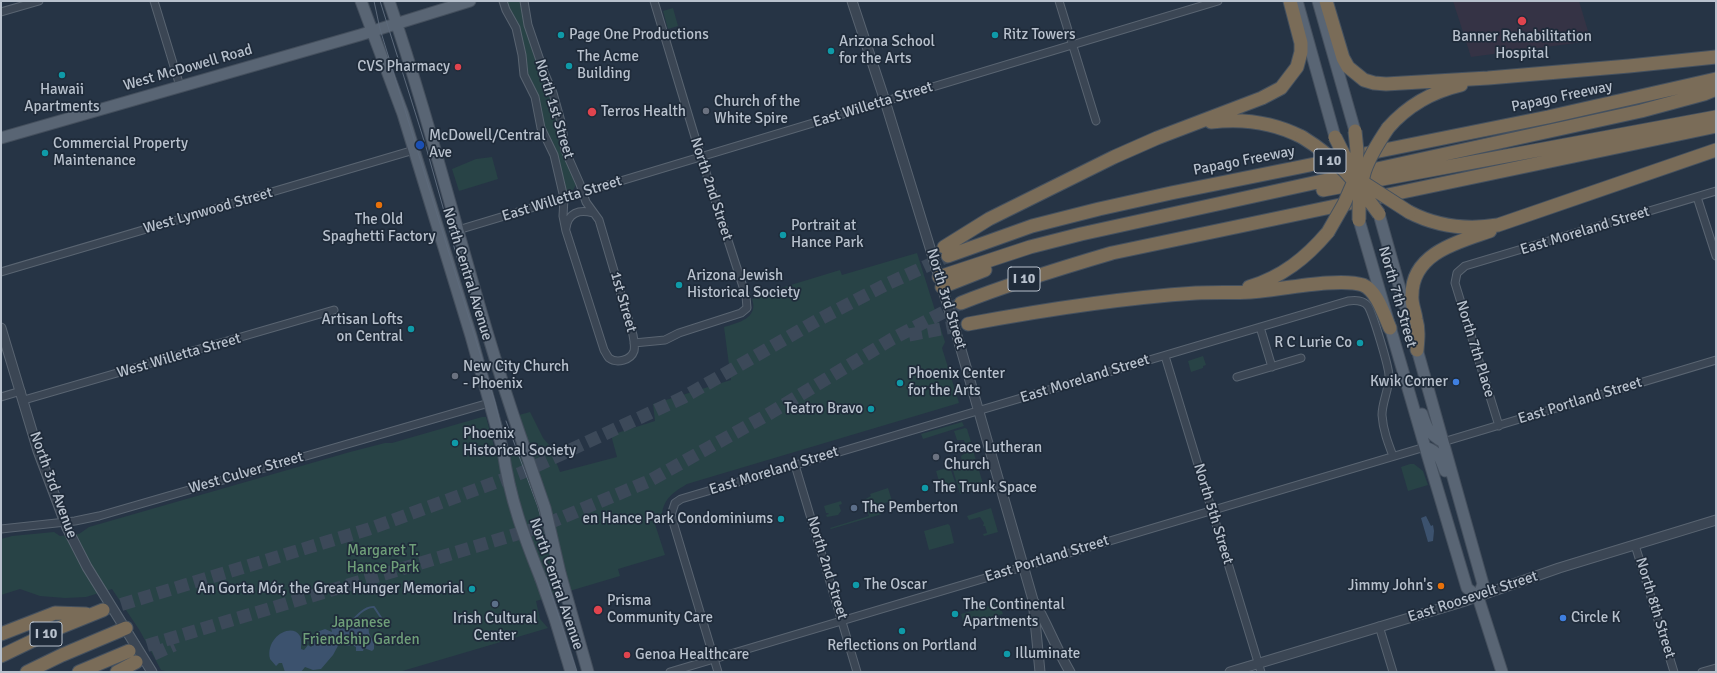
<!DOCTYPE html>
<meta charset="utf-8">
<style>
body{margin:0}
#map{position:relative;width:1717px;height:673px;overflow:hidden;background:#263445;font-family:Signika,sans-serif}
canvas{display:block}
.frame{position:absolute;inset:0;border:2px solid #b8c1cd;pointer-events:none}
</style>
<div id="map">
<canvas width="1717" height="673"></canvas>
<div class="frame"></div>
</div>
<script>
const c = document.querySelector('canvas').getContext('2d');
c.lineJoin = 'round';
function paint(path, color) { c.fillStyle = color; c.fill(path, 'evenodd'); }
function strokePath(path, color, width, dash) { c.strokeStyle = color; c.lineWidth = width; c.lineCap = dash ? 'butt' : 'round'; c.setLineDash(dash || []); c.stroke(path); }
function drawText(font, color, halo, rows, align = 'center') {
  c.font = font + ' Signika,sans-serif'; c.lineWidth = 3.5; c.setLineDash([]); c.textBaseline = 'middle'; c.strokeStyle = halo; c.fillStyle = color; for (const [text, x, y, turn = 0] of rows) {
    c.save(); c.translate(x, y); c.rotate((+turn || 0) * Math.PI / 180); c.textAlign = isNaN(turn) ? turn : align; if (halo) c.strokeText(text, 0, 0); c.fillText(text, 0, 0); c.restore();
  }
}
const medical = new Path2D(`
 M1453,1h126l12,40 -120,16z`);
const green = new Path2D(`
 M507,1h15l9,45 11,33 7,10 11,37 7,37 9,22 -3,5 -9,1 -58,-186z
 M673,8l5,18 -10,3 -5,-18z
 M492,157l6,22 -39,12 -7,-22 24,-10z
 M917,253l28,89 -3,6 17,55 -272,81c-13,8 -23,14 -25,30l-9,4 12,37 -47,14 2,7 -84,25 4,18 8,9 -149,44h-229l-9,-2 -21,-39 -28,-42 -26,8 -21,1 -25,-2 -20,-7 -19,6v-56l11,-3 42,-4 6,4 19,-2 10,-7 261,-75 35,-9h7l90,-26h4l10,36 32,-10 -9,-28 11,-3 13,26 7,8 10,26 57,-15 -6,-22 44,-14 -2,-17 78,-24 -7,-53c14,-4 35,-9 28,-28l6,-2v-2l82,-25 2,5z
 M1203,356l3,9 -3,1v2l-12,4 -3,-11z
 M962,422l2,4 -41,13 -2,-5z
 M965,428l2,1 4,13 -6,1 -1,-3h-7l-3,-9z
 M972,447l12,40 -24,7 -8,-27 10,-4 -1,-7 6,-4v-3z
 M1410,464h4l9,7 5,14 -20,6 -7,-24z
 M950,467l6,18 -15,3 -5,-17z
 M888,488l4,13 -25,7 -3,-8 7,-4 -1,-2z
 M841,501l1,3 -3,1 2,6 -3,4 -11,2 -1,-2 3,-1 -1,-1h-2l-2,-7z
 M880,506l2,8 -51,15 -1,-1 39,-12 -2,-6z
 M991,508l7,24 -14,4 -1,-2 4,-1 -2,-7h-2l1,-3 -4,-6 -11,3 -2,-4z
 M948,524l2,2 4,17 -25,7 -5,-19z
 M999,603l4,11 -39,11 -3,-11z`);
const water = new Path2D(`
 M1426,516l5,10 2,-1 1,6 -1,10 -5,1 -7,-24z
 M368,621l1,12 5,10v6l-2,2 -8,-3 -1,3h-7v-4l-4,-2 -6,1 1,-5 -3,-1 -5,4 -6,11 -12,14 -8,1 -8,-3 -4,5h-16l-3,-9h-3l-3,3 -6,-7c-5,-22 22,-37 30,-23 2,4 1,9 1,13l3,1 4,-5 3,2 2,-2 -2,-2 6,-11 8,-3 7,3 -1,-4 6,-6 14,4v2l6,1 4,-7z`);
const stream = new Path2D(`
 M349,625c5,-7 16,-19 25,-18l8,12 5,3`);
const motorwayTunnel = new Path2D(`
 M909,335l59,-11
 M103,610l266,-81 152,-56 163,-76 134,-77 67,-35 63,-29
 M129,651l408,-123 112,-47 118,-66 125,-76 69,-36
 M136,662l38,-17`);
const minor = new Path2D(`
 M154,1l26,85
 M503,1l3,9 10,18 6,27 2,20 11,22 6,31 13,27 10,43 -1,18 3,15 38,119c2,3 3,6 5,8 8,6 22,2 25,-7 1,-5 0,-11 -1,-16l-34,-115 -13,-18 -6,-18 -15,-34 -3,-25 -9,-32 -9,-21 -16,-47 -4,-24
 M1059,1l37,120
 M1,12l38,-11
 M1697,197l19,59
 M566,228c2,-15 13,-19 27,-15
 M458,230l760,-229
 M1,272l413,-122
 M1260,327l12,40
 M634,343l31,-3 14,-7 62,-20 6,-5 -1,-12 -45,-139 -47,-156
 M1165,356l96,316
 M1237,377l64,-19
 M1,397l20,-6
 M24,400l310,-90
 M1499,426l-44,-143 2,-10 8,-7 251,-75
 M1443,442l273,-82
 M795,465l62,207
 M1,529l74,-8 24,-5 390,-113
 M1635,545l39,127
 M1379,626l14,46
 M670,672l755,-225
 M718,672l-47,-157 4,-12 6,-4 667,-198c8,-1 15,-1 20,5 5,8 21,61 21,70 0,14 -7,26 -7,39 1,15 6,28 11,41
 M1702,672l14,-4`);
const tertiary = new Path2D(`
 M852,1l33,100 73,238 75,261 7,72
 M1,328l37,123 29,77 20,39 65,105
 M1035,603c13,23 22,47 35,69
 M1230,672l232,-70 97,-34 157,-48`);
const primary = new Path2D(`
 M361,1l42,113 68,222 32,115
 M389,1c50,146 83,297 134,443
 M1297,1l38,136
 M1318,1l37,130
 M1,138l359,-103 110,-34
 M1379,214l104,370 -5,13
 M1359,220l66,227 42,141 11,9 24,75
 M1422,414c5,15 7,20 21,28
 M1425,447c14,5 15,10 20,24
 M560,573l28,99
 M541,579l14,40 16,53`);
const motorway = new Path2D(`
 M1326,1l17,57 5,9 16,13 10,3 12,1 102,-6 141,-12 87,-9
 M1211,122c33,-4 62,0 91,15
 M1388,128c20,-23 43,-36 73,-43
 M1323,190l393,-73
 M1409,212c29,15 58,18 89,13l218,-75
 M944,247l45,-28 125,-62 43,-19 105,-40 19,-10 16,-21 4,-15v-9l-11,-42
 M948,256l84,-30 67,-17 72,-16 377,-76 168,-38
 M939,277l91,-30 51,-13 560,-123 63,-17 12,-5
 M942,287l43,-17
 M1249,287c33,-10 57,-29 79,-55
 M961,303c50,-20 100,-35 151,-50l604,-127
 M968,324c75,-14 151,-26 228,-31 18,-1 37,0 55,-1 28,-2 88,-15 112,-7 14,6 21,30 27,43
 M1417,350c1,-11 2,-21 -1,-31 -1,-8 -5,-16 -4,-24 0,-42 46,-53 78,-64
 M1,634l54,-21 31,1
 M1,656l60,-29 42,-17
 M27,672l35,-17 64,-27
 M79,672l50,-21
 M117,672l19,-10`);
const tram = new Path2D(`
 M374,1l6,28 115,373 29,120 22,55 31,95
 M380,1l46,146 36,128
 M506,421l32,86 37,137`);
const primaryBridge = new Path2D(`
 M523,444l22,64 15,65
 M503,451c7,48 20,83 38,128`);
const motorwayBridge = new Path2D(`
 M1302,137c36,22 53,44 77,77
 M1335,137l17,34
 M1355,176l2,-25 -2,-20
 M1361,181l48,31
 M1359,220c-1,-41 6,-58 29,-92
 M1328,232l16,-28 10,-23`);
const markers = [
 [1522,21,5,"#e0444e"],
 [561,35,4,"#0f9aa8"],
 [995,35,4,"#0f9aa8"],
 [831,51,4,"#0f9aa8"],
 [569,66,4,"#0f9aa8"],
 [458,67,4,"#e0444e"],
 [62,75,4,"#0f9aa8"],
 [706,111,4,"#6b7280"],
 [592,112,5,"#e0444e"],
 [420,145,5,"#1a4fb4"],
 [45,153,4,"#0f9aa8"],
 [379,205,4,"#e8710a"],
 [783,235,4,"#0f9aa8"],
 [679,285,4,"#0f9aa8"],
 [411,329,4,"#0f9aa8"],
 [1360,343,4,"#0f9aa8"],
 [455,376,4,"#6b7280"],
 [1456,382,4,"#3f7fe0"],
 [900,383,4,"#0f9aa8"],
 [871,409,4,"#0f9aa8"],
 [455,443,4,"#0f9aa8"],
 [936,457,4,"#6b7280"],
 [925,488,4,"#0f9aa8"],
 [854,508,4,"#5c6f8a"],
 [781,519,4,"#0f9aa8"],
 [856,585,4,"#0f9aa8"],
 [1441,586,4,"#e8710a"],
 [472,589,4,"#0f9aa8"],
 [495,604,4,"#5c6f8a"],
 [598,610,5,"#e0444e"],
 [955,614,4,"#0f9aa8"],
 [1563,618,4,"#3f7fe0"],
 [902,631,4,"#0f9aa8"],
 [1007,654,4,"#0f9aa8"],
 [627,655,4,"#e0444e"]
];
const shields = [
 [1330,161,32],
 [1024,279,32],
 [46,634,32]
];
const shieldNames = [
 ["I 10",1330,161],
 ["I 10",1024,279],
 ["I 10",46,634]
];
const poiNames = [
 ["Page One Productions",569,35],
 ["Ritz Towers",1003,35],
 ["Banner Rehabilitation",1522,37,"center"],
 ["Hospital",1522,54,"center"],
 ["Arizona School",839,42],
 ["for the Arts",839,59],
 ["The Acme",577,57],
 ["Building",577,74],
 ["CVS Pharmacy",450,67,"right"],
 ["Hawaii",62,90,"center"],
 ["Apartments",62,107,"center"],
 ["Church of the",714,102],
 ["White Spire",714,119],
 ["Terros Health",601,112],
 ["McDowell/Central",429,136],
 ["Ave",429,153],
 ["Commercial Property",53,144],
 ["Maintenance",53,161],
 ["The Old",379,220,"center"],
 ["Spaghetti Factory",379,237,"center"],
 ["Portrait at",791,226],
 ["Hance Park",791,243],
 ["Arizona Jewish",687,276],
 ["Historical Society",687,293],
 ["Artisan Lofts",403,320,"right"],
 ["on Central",403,337,"right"],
 ["R C Lurie Co",1352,343,"right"],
 ["New City Church",463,367],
 ["- Phoenix",463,384],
 ["Phoenix Center",908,374],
 ["for the Arts",908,391],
 ["Kwik Corner",1448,382,"right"],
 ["Teatro Bravo",863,409,"right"],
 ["Phoenix",463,434],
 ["Historical Society",463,451],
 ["Grace Lutheran",944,448],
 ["Church",944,465],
 ["The Trunk Space",933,488],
 ["The Pemberton",862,508],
 ["en Hance Park Condominiums",773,519,"right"],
 ["The Oscar",864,585],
 ["Jimmy John's",1433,586,"right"],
 ["An Gorta Mór, the Great Hunger Memorial",464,589,"right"],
 ["Prisma",607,601],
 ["Community Care",607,618],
 ["The Continental",963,605],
 ["Apartments",963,622],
 ["Circle K",1571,618],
 ["Irish Cultural",495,619,"center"],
 ["Center",495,636,"center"],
 ["Reflections on Portland",902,646,"center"],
 ["Illuminate",1015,654],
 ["Genoa Healthcare",635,655]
];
const streetNames = [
 ["West McDowell Road",188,68,-16],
 ["Papago Freeway",1562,97,-12],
 ["East Willetta Street",873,105,-17],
 ["North 1st Street",554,109,73],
 ["Papago Freeway",1244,161,-11],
 ["North 2nd Street",711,189,72],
 ["East Willetta Street",562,199,-17],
 ["West Lynwood Street",208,211,-16],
 ["East Moreland Street",1585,231,-17],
 ["North Central Avenue",467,274,73],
 ["North 7th Street",1397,297,74],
 ["North 3rd Street",946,299,73],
 ["1st Street",623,302,74],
 ["North 7th Place",1475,349,73],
 ["West Willetta Street",179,356,-16],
 ["East Moreland Street",1085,379,-17],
 ["East Portland Street",1580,401,-17],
 ["East Moreland Street",774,471,-17],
 ["West Culver Street",246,473,-16],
 ["North 3rd Avenue",53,485,70],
 ["North 5th Street",1213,514,73],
 ["East Portland Street",1047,559,-17],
 ["North 2nd Street",827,568,73],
 ["North Central Avenue",556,584,71],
 ["East Roosevelt Street",1473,597,-18],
 ["North 8th Street",1655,608,73]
];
const parkNames = [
 ["Margaret T.",383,551],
 ["Hance Park",383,568],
 ["Japanese",361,623],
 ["Friendship Garden",361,640]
];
paint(medical, '#353345');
paint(green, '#284346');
paint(water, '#3c526e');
strokePath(stream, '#3c526e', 2);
strokePath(motorwayTunnel, '#3c4959', 13, [13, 6]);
strokePath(minor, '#596471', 9);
strokePath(tertiary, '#596471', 11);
strokePath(primary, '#444f5d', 13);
strokePath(motorway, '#45515f', 15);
strokePath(minor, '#3b4654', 7);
strokePath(tertiary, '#3b4654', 9);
strokePath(primary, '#596574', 11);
strokePath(motorway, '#7a6c58', 13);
strokePath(tram, '#5d6a7b', 1);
strokePath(primaryBridge, '#444f5d', 13, []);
strokePath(motorwayBridge, '#45515f', 15, []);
strokePath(primaryBridge, '#596574', 11);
strokePath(motorwayBridge, '#7a6c58', 13);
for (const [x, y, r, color] of markers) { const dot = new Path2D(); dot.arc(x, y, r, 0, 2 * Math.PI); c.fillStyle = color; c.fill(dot); strokePath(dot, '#1f2b3a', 1.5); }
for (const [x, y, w] of shields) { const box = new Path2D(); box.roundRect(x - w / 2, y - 12, w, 24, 3); c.fillStyle = '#1f2b3a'; c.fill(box); strokePath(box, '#b8c1cd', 1); }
drawText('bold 14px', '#b8c1cd', null, shieldNames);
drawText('15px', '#b8c1cd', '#1f2b3a', poiNames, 'left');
drawText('15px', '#b8c1cd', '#1f2b3a', streetNames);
drawText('15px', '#6f9f79', '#1f2b3a', parkNames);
</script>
